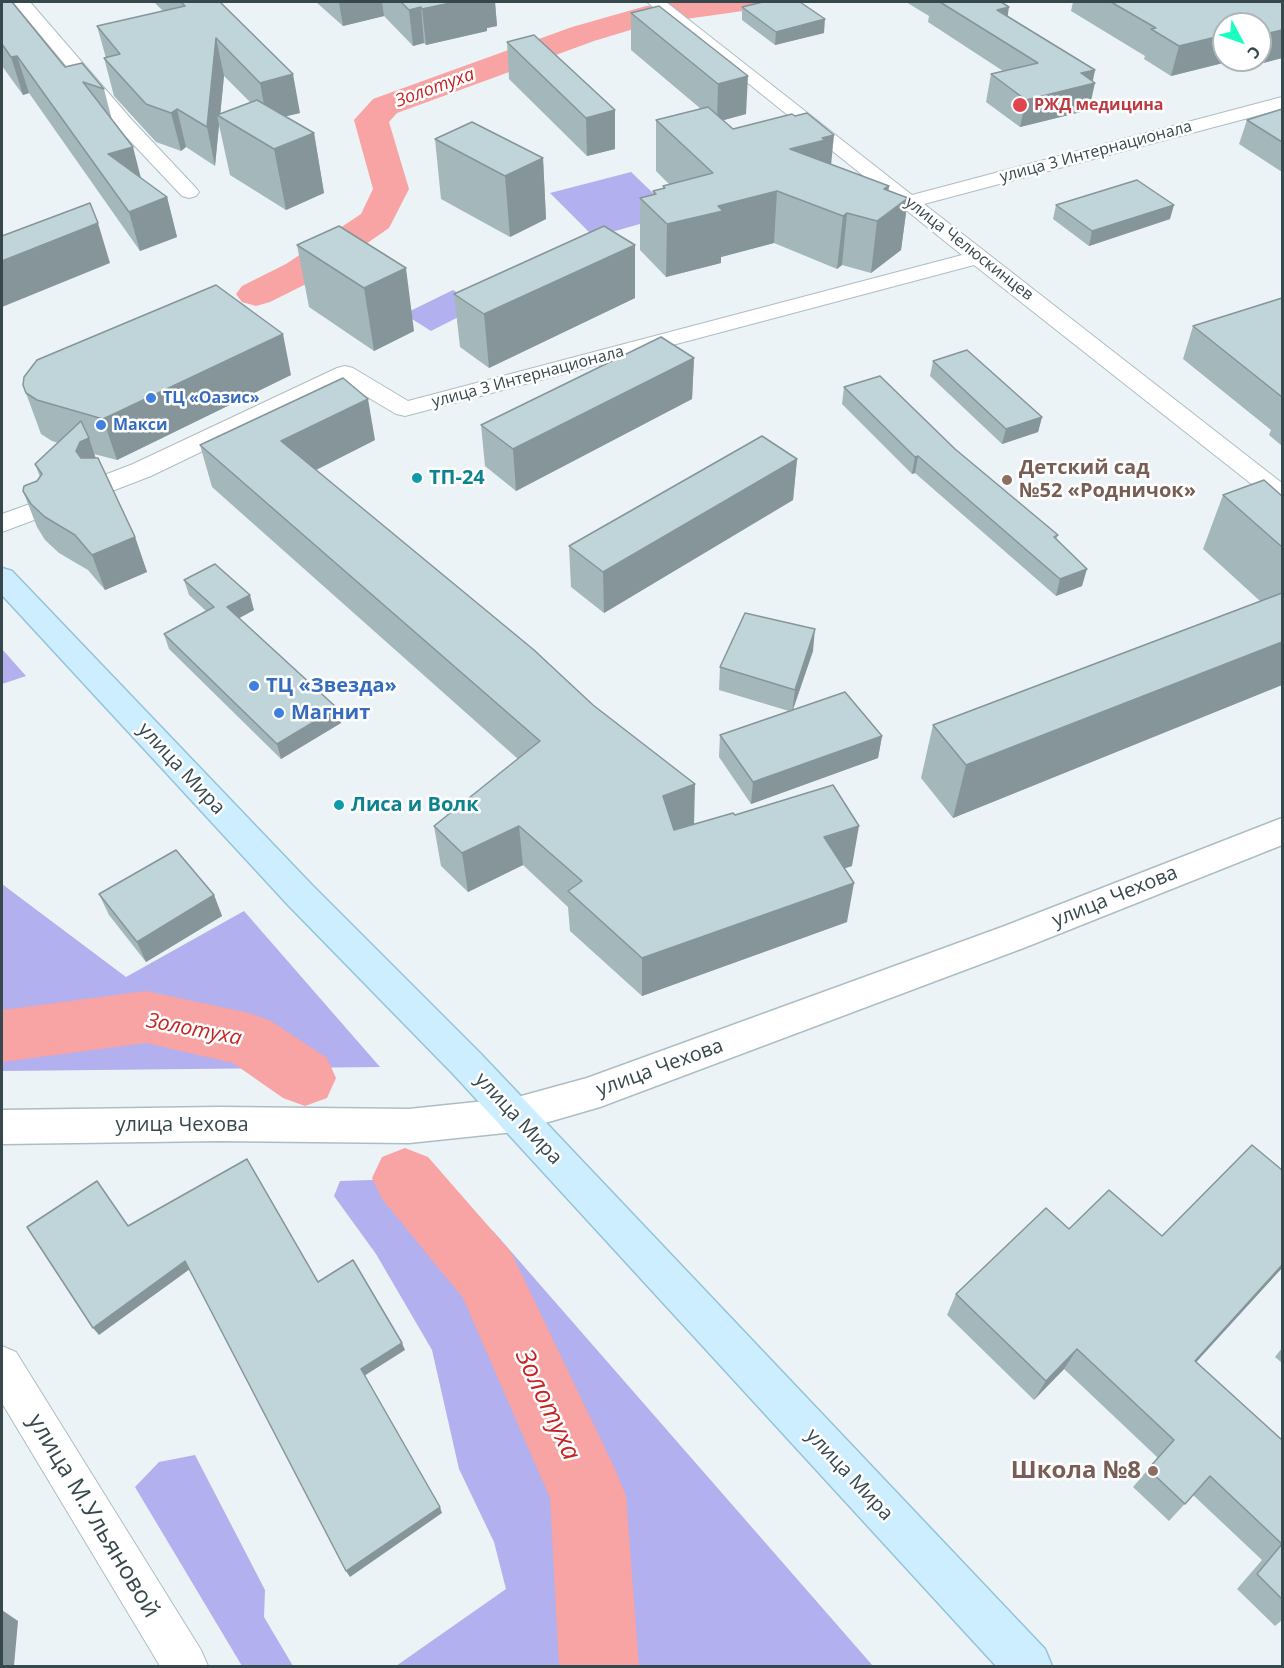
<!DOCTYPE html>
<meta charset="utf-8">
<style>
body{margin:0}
#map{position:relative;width:1284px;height:1668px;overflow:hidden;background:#ebf3f7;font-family:"Open Sans",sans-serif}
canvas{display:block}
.frame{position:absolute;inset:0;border:3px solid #37484c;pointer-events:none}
.north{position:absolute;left:1212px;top:12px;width:60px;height:60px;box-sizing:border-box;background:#fff;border:2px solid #afb6b7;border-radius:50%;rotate:131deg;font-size:16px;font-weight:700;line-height:24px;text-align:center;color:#37484c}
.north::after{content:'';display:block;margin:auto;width:21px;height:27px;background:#1affc0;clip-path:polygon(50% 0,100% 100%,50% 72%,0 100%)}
</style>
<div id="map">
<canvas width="1284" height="1668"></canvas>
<div class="frame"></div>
<div class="north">С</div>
</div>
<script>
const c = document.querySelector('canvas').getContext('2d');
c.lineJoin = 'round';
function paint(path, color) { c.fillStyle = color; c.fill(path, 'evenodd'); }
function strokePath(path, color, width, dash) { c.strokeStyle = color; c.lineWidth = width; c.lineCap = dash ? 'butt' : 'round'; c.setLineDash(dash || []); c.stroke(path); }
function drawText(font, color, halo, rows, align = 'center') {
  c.font = font + ' "Open Sans",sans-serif'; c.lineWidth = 5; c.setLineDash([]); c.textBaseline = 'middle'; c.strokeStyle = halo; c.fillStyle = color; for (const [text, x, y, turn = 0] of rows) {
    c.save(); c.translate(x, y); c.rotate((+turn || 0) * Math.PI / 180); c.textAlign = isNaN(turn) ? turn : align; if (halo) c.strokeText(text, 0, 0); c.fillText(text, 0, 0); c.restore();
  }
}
const green = new Path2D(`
 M631,172l44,42 -81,23 -44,-44z
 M453,290l27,16 -49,25 -27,-17z
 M2,649l24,27 -24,8z
 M2,884l124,93 118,-66 136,156 -378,4z
 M432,1178l62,54 379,434h-477l110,-77 -12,-47 -35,-73 -27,-119 -56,-96 -42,-58 6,-15z
 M195,1455l70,135 -1,27 29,49h-51l-107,-179 24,-25z`);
const river = new Path2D(`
 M677,2h81l-4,7 -11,2 -93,13 -56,17 -197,72 -8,9 20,67 -20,39 -75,52 -44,22 -14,4 -14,-4 -6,-8 6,-8 44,-22 75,-50 12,-25 -19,-69 19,-21 199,-72 74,-21z
 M146,991l103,22 22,8 56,37 9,20 -9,20 -22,8 -22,-8 -50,-35 -87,-20 -144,19v-52z
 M405,1148l23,9 83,95 104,217 11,27 13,170h-80l-9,-168 -87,-200 -81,-99 -10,-21 10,-21z`);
const minor = new Path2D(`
 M13,2h17l101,117 65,69 3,4 -3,4 -7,2 -7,-2 -65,-69z
 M647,2h19l246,193 370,-98v12l-358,95 358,279v20l-9,-2 -299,-236 -569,151 -9,-2 -52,-31 -193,93 -39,15 -9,2 -9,-2 -4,-6 4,-6 39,-15 204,-96 8,-2 8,2 55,33 554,-146z
 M41,500l9,2 4,6 -4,6 -48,18v-18z
 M2,1346l14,6 185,298 7,16h-48l-158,-263z`);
const tertiary = new Path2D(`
 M1282,818v27l-256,102 -426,160 -86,25 -105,11 -190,-2 -217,3v-34l217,-3 190,2 105,-11 73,-20 415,-151z`);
const secondary = new Path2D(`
 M2,568l10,3 300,314 169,169 564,595 7,17h-56l-541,-590 -167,-171 -286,-310z`);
const wall = new Path2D(`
 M2,2l63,65 39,22 8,31 29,58 26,19 10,40 -37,14 -111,-158 -6,2 -21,-29z
 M154,2h67l1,2 78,109 -15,3 29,17 10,60 -38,17 -56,-35 -11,-50 -4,41 -29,-19 -5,4 -25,-9 -42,-46 -10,-38h2l-9,-32 66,-15zM224,76l26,26 -30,12z
 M316,2h179l2,24 -10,2v3l-61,14 -2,-2 -11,3 -29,-30 -41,10z
 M906,2h95l7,14 87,54 -2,11 -4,29 -69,17 -34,-25 5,-28 12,-3 -75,-49 1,-6z
 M1073,2h209v56l-30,8 -10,-6h18v-36h-36v36h11l-64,16 -27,-17 1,-3 -74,-45z
 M659,6l87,108 -23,6 10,9 156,57 -1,5 20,7 -7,52 -30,23 -29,-8 -5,4 -63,-26 -53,14v6l-55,14 -26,-27v-52l13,-3v-4l10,-3v-2l6,-2 -13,-13v-51l45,-11 -70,-59v-37z
 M742,7l82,26 -49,12 -33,-25z
 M507,42l108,68v39l-28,7 -78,-77z
 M1282,109v63l-43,-28 8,-24z
 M435,139l108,19 3,61 -36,18 -69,-38z
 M1056,205l114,14 -81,27 -36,-27z
 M339,226l75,105 -40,20 -65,-44 -12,-62z
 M454,294l181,4 -146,70 -29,-21z
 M1282,298v148l-13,-11 2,-5 -88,-71 10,-33z
 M694,358l-2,41 -176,92 -31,-25 -4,-41z
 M933,361l109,56 -4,15 -36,12 -72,-68z
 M291,375l-174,85 -23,-6 41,83 12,35 -42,18 -17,-20 -29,-17 -14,-13 -8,-13 -14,-36 14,-10 3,-4 -5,-13 23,-21 -6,-2 -11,-7 -18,-49z
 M844,387l111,62 103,86 -2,5 26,46 -26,10 -141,-123 -3,1 -70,-70z
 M375,440l-59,30 378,354 41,-9 117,51 -7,2 2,54 -205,74 -72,-65 -2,-24 -45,-42 -55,27 -27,-26 -7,-40 84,-67 -306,-272 -12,-42z
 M797,459l-4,41 -189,113 -33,-26 -2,-41z
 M1223,495l59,1v189l-329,133 -32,-40 12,-53 327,-124 -57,-52z
 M184,580l70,30 -15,8 98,90 4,15 -60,36 -112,-110 -5,-15 42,-23 -17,-16z
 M813,651l-20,59 89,26 -4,22 -127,46 -32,-47 1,-22 69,-24 -70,-21 1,-23z
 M99,894l115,1 8,21 -76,46 -37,-47z
 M1282,1170v98l-86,94 86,78v180l-7,6 -38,-37 25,-29 -69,-65 -24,26 -36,-34 25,-29 -94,-89 -30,31 -87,-85 9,-21 113,-65 93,7z
 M1282,1348v15l-7,-6z`);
const shadedWall = new Path2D(`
 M339,2h43l2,14 -41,10z
 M455,2h40l2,24 -10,2v3l-61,14 -4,-36z
 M421,7l3,36 -11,3 -4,-36z
 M1009,7l-4,26 -8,-23z
 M825,19l-1,14 -49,12 1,-13z
 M1282,30v28l-30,8 1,-6h7v-21l1,-4z
 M1224,35v25h11l-64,16 8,-30z
 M216,38l8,38 -4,41 -3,-2 2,10 -4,41 -8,-39z
 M17,56l12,37 -6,2 -12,-38z
 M1095,70l-3,13h3l-6,27 -69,17 6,-27 55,-27z
 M293,74l7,39 -33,8 -7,-38z
 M748,76l-2,38 -29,8 1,-38z
 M177,109l9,38 -5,4 -10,-38z
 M615,110v39l-28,7 -1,-38z
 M314,133l10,60 -38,17 -12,-61z
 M834,135l-5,51 -39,-37 32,-11z
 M133,147l10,39 -35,-32z
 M543,158l3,61 -36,18 -5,-61z
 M889,186l-4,30 23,-18 -7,52 -30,23 6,-52 7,-32z
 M777,191l-3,52 -53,14v6l-55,14 1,-53 51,-18z
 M167,197l10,40 -37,14 -11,-39z
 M1174,205l-4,14 -81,27 3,-15z
 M847,213l-5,52 -5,4 6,-53z
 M98,223l12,40 -108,44v-46z
 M635,245v53l-146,70 -5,-54z
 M406,268l8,63 -40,20 -10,-63z
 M283,334l8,41 -174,85 -14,-41z
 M694,358l-2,41 -176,92 -3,-42z
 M368,399l7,41 -85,43 -9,-42z
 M1042,417l-4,15 -36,12 4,-15z
 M89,438l12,36 -9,4 -16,-27 4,-9z
 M918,456l-3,17 -3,1 3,-17z
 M797,459l-4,41 -189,113 -1,-41z
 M135,537l12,35 -42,18 -13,-35z
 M1087,569l-5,17 -26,10 4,-17z
 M250,595l4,15 -22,12 -5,-15z
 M815,629l-2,22 -21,61 3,-22z
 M1282,642v43l-329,133 13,-53z
 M337,708l4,15 -60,36 -4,-15z
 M882,736l-4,22 -127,46 2,-22z
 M695,784l-1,41 -32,11 1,-40z
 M519,826l4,39 -55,27 -6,-39z
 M859,826l-7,40 -34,11 6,-40z
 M854,883l-7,39 -205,74v-38z
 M214,895l8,21 -76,46 -9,-20z
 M185,1261l5,8 -91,66 -6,-7z
 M1282,1265v3l-103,113 16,-20z
 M402,1343l3,7 -41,26 -3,-7z
 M1077,1349l-13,20 -30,31 12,-19z
 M440,1507l2,6 -92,64 -4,-6z
 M2,1610l16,11 -4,45h-12z`);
const building = new Path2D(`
 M2,2h10l53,65 17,-4 22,26 -21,-7 50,65 -25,7 59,43 -38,15 -112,-156 -6,1 -9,-13z
 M181,2h39l73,72 -33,9 -44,-45 -9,89 -30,-18 -6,4 -25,-9 -42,-46 16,-4 -23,-28 88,-20z
 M401,2h54l-33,7 -1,-2 -12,3z
 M763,2h37l25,17 -49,13 -34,-25z
 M940,2h61l8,5 -12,3 98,60 -14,3 14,10 -69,17 -35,-26 47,-11z
 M1111,2h171v28l-21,5h-1v-11h-36v11l-45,11 -28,-17 5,-1z
 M659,6l89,70 -30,8 -87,-71z
 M534,35l81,75 -29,8 -79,-76z
 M257,100l57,33 -40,16 -57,-34z
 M708,107l25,22 59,-15 3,2 12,-3 27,22 -12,3 3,2 -35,9 99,37 -5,3 24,9 -31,23 -30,-8 -4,3 -66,-25 -59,15 5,5 -56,13 -27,-26 16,-4 -3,-3 12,-3 -2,-2 50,-13 -57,-53z
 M1282,109v33l-35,-22z
 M472,122l71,36 -38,18 -70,-37z
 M1137,180l37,25 -82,26 -36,-26z
 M90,203l8,20 -96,38v-25z
 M339,226l67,42 -42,20 -67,-43z
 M604,226l31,19 -151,69 -30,-20z
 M216,285l67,49 -180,85 -66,-19 -11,-7 -3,-8 1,-8 13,-17z
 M1282,298v99l-89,-71z
 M661,337l33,21 -181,91 -32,-24z
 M967,350l75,67 -36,12 -73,-68z
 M880,376l75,73 103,86 -4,2 33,32 -27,10 -142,-123 -3,1 -71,-70z
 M343,378l25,21 -87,42 253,209 59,55 102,79 -32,12 11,34 59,-17 2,2 98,-30 26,41 -35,11 30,46 -212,75 -74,-67 14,-10 -63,-55 -57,27 -28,-27 106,-85 -340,-296z
 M81,421l8,17 -9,4 -4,9 5,7h17l37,79 -43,18 -17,-20 -30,-18 -14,-13 -8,-13 1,-5 13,-5 5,-7 -7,-10z
 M762,436l35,23 -194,113 -34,-26z
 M1264,480l18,16v51l-59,-52z
 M215,564l35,31 -23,12 110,101 -60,36 -113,-110 50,-27 -30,-27z
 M1282,593v49l-316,123 -33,-40z
 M745,613l70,16 -20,61 -75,-23z
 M845,692l37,44 -129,46 -33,-47z
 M176,850l38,45 -77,47 -38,-48z
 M1252,1145l30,25v95l-87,96 87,79v159l-25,-25 25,-30 -72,-68 -25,28 -37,-35 26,-29 -97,-91 -31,32 -90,-87 90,-86 23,21 40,-39 53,46z
 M247,1159l71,123 35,-22 49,83 -41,26 79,138 -94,64 -161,-310 -92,67 -66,-101 70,-46 31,45z`);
const markers = [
 [1020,105,8,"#e0444e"],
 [151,398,6,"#3f7fe0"],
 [101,425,6,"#3f7fe0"],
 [417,478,6,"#0f9aa8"],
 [1007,480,6,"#8d6e63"],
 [254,686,6,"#3f7fe0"],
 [279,713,6,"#3f7fe0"],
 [339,805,6,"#0f9aa8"],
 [1153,1471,6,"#8d6e63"]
];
const farHealthnames = [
 ["РЖД медицина",1034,105]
];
const farStreetnames = [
 ["улица 3 Интернационала",1096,152,-15],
 ["улица Челюскинцев",969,249,38],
 ["улица 3 Интернационала",528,377,-15]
];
const farShopnames = [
 ["ТЦ «Оазис»",163,398],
 ["Макси",113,425]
];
const farWaternames = [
 ["Золотуха",435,88,-20]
];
const educationNames = [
 ["Детский сад",1019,468],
 ["№52 «Родничок»",1019,491]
];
const cultureNames = [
 ["ТП-24",429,478],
 ["Лиса и Волк",351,805]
];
const shopNames = [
 ["ТЦ «Звезда»",266,686],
 ["Магнит",291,713]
];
const streetNames = [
 ["улица Мира",181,769,47],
 ["улица Чехова",1115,897,-22],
 ["улица Чехова",660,1068,-20],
 ["улица Мира",518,1119,47],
 ["улица Чехова",182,1125],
 ["улица Мира",849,1475,47]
];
const waterNames = [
 ["Золотуха",194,1030,11]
];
const nearEducationnames = [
 ["Школа №8",1141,1471]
];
const nearStreetnames = [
 ["улица М.Ульяновой",93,1516,59]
];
const nearWaternames = [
 ["Золотуха",547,1405,65]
];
paint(green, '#b2b0ee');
paint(river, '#f8a3a4');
strokePath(minor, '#acbec4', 2);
strokePath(tertiary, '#acbec4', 3);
strokePath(secondary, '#95c2d8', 3);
paint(minor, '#fff');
paint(tertiary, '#fff');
paint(secondary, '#cdeeff');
paint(wall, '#a4b7bb');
paint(shadedWall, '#869599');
paint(building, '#bfd5da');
strokePath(building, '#869599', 1.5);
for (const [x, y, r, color] of markers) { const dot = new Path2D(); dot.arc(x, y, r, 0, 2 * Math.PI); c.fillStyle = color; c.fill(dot); strokePath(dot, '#fff', 2); }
drawText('bold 16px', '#be3a42', '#fff', farHealthnames, 'left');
drawText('16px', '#37484c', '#fff', farStreetnames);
drawText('bold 16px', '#366cbe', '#fff', farShopnames, 'left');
drawText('italic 18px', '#c52424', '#fff', farWaternames);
drawText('bold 20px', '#785e54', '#fff', educationNames, 'left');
drawText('bold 20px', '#0d838f', '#fff', cultureNames, 'left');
drawText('bold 20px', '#366cbe', '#fff', shopNames, 'left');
drawText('20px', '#37484c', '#fff', streetNames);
drawText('italic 21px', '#c52424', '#fff', waterNames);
drawText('bold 24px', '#785e54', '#fff', nearEducationnames, 'right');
drawText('24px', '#37484c', '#fff', nearStreetnames);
drawText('italic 26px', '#c52424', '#fff', nearWaternames);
</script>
